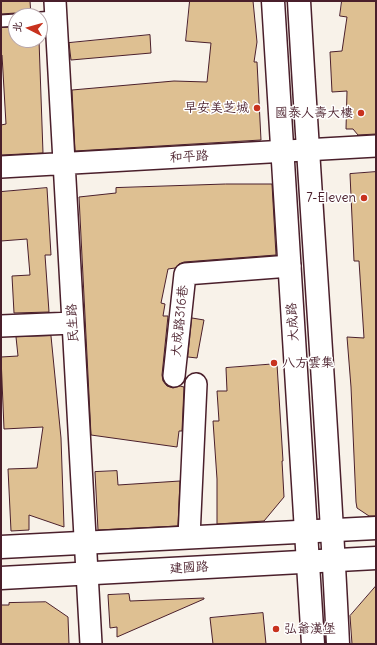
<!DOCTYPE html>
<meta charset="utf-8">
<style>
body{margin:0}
#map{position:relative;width:377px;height:645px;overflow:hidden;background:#f8f2e9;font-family:Delius,"LXGW WenKai TC",sans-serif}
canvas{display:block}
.frame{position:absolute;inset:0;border:2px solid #4a1f2b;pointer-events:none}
.north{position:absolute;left:8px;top:8px;width:40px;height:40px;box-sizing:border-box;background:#fff;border:1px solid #b7a5aa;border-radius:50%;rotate:276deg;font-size:11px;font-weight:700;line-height:16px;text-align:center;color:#4a1f2b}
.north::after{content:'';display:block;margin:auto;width:14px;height:18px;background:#c8321e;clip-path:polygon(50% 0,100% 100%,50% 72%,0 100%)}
</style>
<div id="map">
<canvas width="377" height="645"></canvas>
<div class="frame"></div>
<div class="north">北</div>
</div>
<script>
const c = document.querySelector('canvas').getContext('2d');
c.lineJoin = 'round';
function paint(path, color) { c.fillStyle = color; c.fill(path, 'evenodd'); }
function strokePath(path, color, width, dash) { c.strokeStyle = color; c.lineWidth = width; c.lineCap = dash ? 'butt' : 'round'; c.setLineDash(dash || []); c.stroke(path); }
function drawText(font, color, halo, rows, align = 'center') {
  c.font = font + ' Delius,"LXGW WenKai TC",sans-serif'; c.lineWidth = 3; c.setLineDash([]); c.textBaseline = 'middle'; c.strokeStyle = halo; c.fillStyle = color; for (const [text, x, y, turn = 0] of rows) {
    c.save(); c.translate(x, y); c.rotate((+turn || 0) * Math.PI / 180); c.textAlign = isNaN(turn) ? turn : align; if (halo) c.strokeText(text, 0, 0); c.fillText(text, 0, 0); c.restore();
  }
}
const building = new Path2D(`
 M1,1h29l1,15h-9l-6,-3 -15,1z
 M190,1h63l4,41 -3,20h3l4,78 -186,11 -3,-61 102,-9 33,1 4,-39 -25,-2z
 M342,1h34v133l-18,1 -5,-6h-7l1,-38 -15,1 -2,-40 12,-1 5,-34 -7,-1z
 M16,27v13h23l4,113 -42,2v-30l5,-1 -4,-69h-1v-27z
 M150,35l1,18 -80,7 -2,-17z
 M376,172v344h-7l-12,-8 -1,-6 -5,-115 -4,-50 17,1 -5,-77h-5l-4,-87z
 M226,184h46l4,71 -92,7 -5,2 -4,4 -7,1 -7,34 4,1 -2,12h5l-6,59 1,6 4,5 6,2 7,-2 4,1 -2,44h-3l-2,16 -86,-12 -12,-238 37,-4v-5z
 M47,188l4,67h-6l4,57 -35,1 -2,-37 18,-1 -3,-36 -26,2v-49z
 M192,318l12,2 -7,38 -9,-1z
 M51,336l10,102 3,89 -35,-12v15l-18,1 -3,-62 29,-1 6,-41 -39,2 -3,-72 17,-1 -2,-19z
 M277,364l6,97h-1l2,36 -20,24 -47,3v-45l-4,-58h6l-2,-30h10l-1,-23z
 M117,471l1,14 62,-4 -2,45 -80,4 -3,-58z
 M376,586v58h-24l-2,-28z
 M129,594l1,7 74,-3v1l-87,38v-10l-7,1 -2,-33z
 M46,602l22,15 1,27h-68v-39h8v-2z
 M263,613l3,31h-53l-3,-26z`);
const service = new Path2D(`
 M40,18l16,-1
 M1,21l15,-1`);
const minor = new Path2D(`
 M55,1l36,643
 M1,167l375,-21
 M1,326l72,-3
 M174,376l11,-102 105,-8
 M189,537l7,-153`);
const tertiary = new Path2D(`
 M1,547l375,-19
 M1,578l375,-20`);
const secondary = new Path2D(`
 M273,1l40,643
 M299,1c12,214 29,429 39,643`);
const markers = [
 [257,108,4,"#c8321e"],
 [361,113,4,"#c8321e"],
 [364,198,4,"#c8321e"],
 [274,363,4,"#c8321e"],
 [276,629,4,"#c8321e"]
];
const poiNames = [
 ["早安美芝城",249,108],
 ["國泰人壽大樓",353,113],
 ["7-Eleven",356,198],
 ["八方雲集",282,363,"left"],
 ["弘爺漢堡",284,629,"left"]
];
const streetNames = [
 ["和平路",189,157,-3],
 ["大成路316巷",180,321,-84],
 ["大成路",293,322,-94],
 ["民生路",73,323,-93],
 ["建國路",189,568,-3]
];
paint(building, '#dec092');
strokePath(building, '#4a1f2b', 1);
strokePath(service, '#4a1f2b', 14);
strokePath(minor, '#4a1f2b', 24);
strokePath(tertiary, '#4a1f2b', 25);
strokePath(secondary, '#4a1f2b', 25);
strokePath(service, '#fff', 11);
strokePath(minor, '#fff', 21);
strokePath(tertiary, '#fff', 22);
strokePath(secondary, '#fff', 22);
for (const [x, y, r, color] of markers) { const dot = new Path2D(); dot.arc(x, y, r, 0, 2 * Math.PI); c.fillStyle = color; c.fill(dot); strokePath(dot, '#fff', 1.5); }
drawText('13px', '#4a1f2b', '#fff', poiNames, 'right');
drawText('13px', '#4a1f2b', '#fff', streetNames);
</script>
